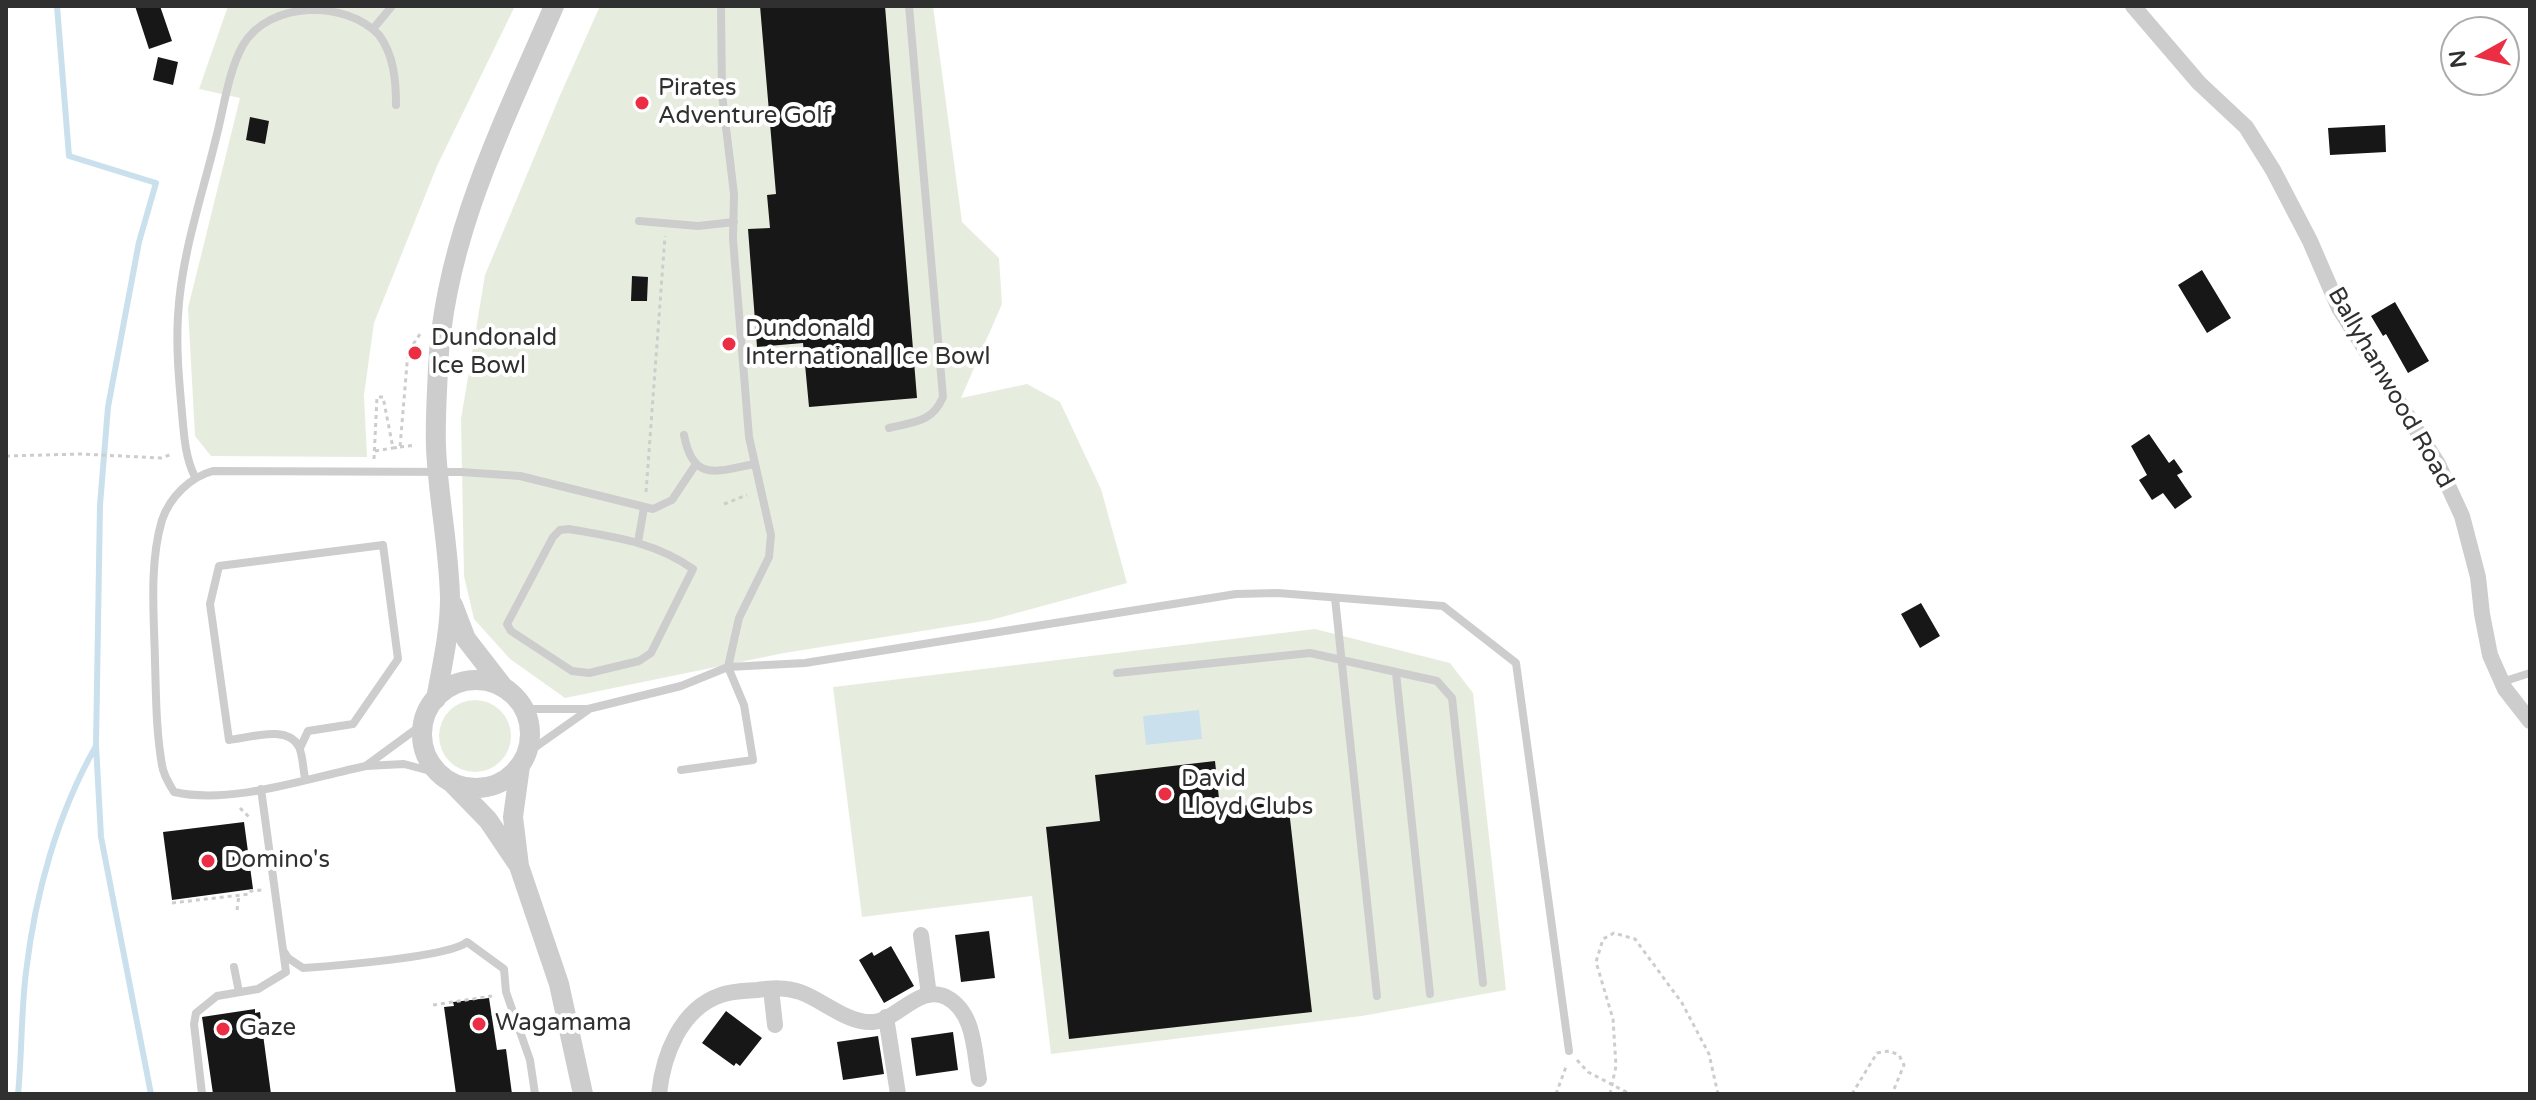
<!DOCTYPE html>
<style>
body{margin:0}
#map{position:relative;width:2536px;height:1100px;overflow:hidden;background:#fff;font-family:"Varela Round",sans-serif}
canvas{display:block}
.frame{position:absolute;inset:0;border:8px solid #303030;pointer-events:none}
.north{position:absolute;left:2440px;top:16px;width:80px;height:80px;box-sizing:border-box;background:#fff;border:2px solid #acacac;border-radius:50%;rotate:262deg;font-size:22px;font-weight:700;line-height:32px;text-align:center;color:#303030}
.north::after{content:'';display:block;margin:auto;width:28px;height:36px;background:#eb2e44;clip-path:polygon(50% 0,100% 100%,50% 72%,0 100%)}
</style>
<div id="map">
<canvas width="2536" height="1100"></canvas>
<div class="frame"></div>
<div class="north">N</div>
</div>
<script>
const c = document.querySelector('canvas').getContext('2d');
c.lineJoin = 'round';
function paint(path, color) { c.fillStyle = color; c.fill(path, 'evenodd'); }
function strokePath(path, color, width, dash) { c.strokeStyle = color; c.lineWidth = width; c.lineCap = dash ? 'butt' : 'round'; c.setLineDash(dash || []); c.stroke(path); }
function drawText(font, color, halo, rows, align = 'center') {
  c.font = font + ' "Varela Round",sans-serif'; c.lineWidth = 8; c.setLineDash([]); c.textBaseline = 'middle'; c.strokeStyle = halo; c.fillStyle = color; for (const [text, x, y, turn = 0] of rows) {
    c.save(); c.translate(x, y); c.rotate((+turn || 0) * Math.PI / 180); c.textAlign = isNaN(turn) ? turn : align; if (halo) c.strokeText(text, 0, 0); c.fillText(text, 0, 0); c.restore();
  }
}
const green = new Path2D(`
 M228,6h287l-78,160 -63,157 -10,72 3,62 -156,-1 -16,-20 -7,-128 52,-210 -41,-9z
 M600,6h333l29,216 37,36 3,46 -41,94 66,-14 33,18 41,87 26,94 -136,37 -207,33 -219,45 -55,-39 -36,-40 -10,-43 -3,-157 24,-144 76,-182z
 M1315,629l135,34 23,30 33,297 -144,26 -311,38 -19,-158 -170,21 -29,-230z
 M439 736a36 36 0 1 1 72 0a36 36 0 1 1-72 0Z`);
const water = new Path2D(`
 M1199,710l3,29 -56,6 -3,-29z`);
const stream = new Path2D(`
 M57,6l12,150 87,27 -17,59 -31,165 -8,98 -4,240 5,92 50,257
 M18,1094c4,-40 3,-82 8,-122 9,-77 31,-158 70,-226`);
const building = new Path2D(`
 M135,6h25l12,35 -23,8z
 M760,6h125l32,392 -108,9 -6,-64 -46,4 -9,-118 22,-1 -3,-33 9,-1z
 M158,57l20,5 -5,23 -20,-5z
 M250,117l19,4 -4,23 -19,-4z
 M2385,125l1,27 -56,3 -2,-27z
 M2202,270l29,48 -24,15 -29,-48z
 M632,276l16,1 -1,24h-16z
 M2395,302l34,59 -21,12 -22,-39 -3,2 -12,-20z
 M2149,434l20,29 5,-4 9,13 -6,3 15,22 -17,12 -12,-16 -11,7 -13,-20 8,-5 -16,-29z
 M1921,603l19,33 -20,12 -19,-34z
 M1215,761l5,47 68,-7 24,211 -243,27 -23,-212 54,-6 -5,-46z
 M244,822l9,67 -81,11 -9,-68z
 M989,931l6,47 -34,4 -6,-47z
 M891,946l23,40 -30,17 -25,-43 13,-8 2,4z
 M489,998l8,52 9,-1 6,45h-56l-12,-87 10,-1 -1,-4z
 M255,1009v4l5,-1 11,82h-58l-11,-77z
 M726,1011l36,27 -22,28 -4,-3 -2,3 -32,-23z
 M953,1032l5,38 -42,6 -5,-38z
 M878,1036l6,38 -41,6 -6,-38z`);
const path = new Path2D(`
 M400,447l16,-2
 M375,451l18,-3
 M6,456l75,-2 80,4 11,-4
 M374,459l3,-62h6l10,51 7,-1 8,-95 12,-18
 M646,492l19,-256
 M724,504l23,-9
 M240,808l11,11
 M172,903l78,-9 1,-3 11,-1
 M237,910l2,-15
 M433,1005l59,-9
 M1577,1060l11,12 42,22
 M1556,1094l11,-30
 M1610,1094l6,-28 -3,-47 -17,-57 7,-23 11,-6 21,6 47,64 27,51 9,40
 M1852,1094l25,-41 12,-2 10,4 5,10 -12,29`);
const service = new Path2D(`
 M373,29l19,-23
 M639,221l59,5 36,-4
 M889,428c24,-6 43,-5 54,-31l-34,-391
 M684,435c9,48 33,36 71,29
 M195,477c-10,-20 -11,-42 -13,-64 -3,-33 -6,-64 -4,-97 3,-60 24,-120 38,-178 8,-30 12,-66 27,-93 27,-45 103,-45 136,-10 15,20 17,46 17,70
 M569,529c45,8 86,13 124,40l-42,84 -12,8 -50,12 -17,-2 -61,-40 -4,-7 46,-87 7,-7z
 M638,542l6,-34
 M1335,598l42,398
 M1117,673l193,-20 127,28 15,17 31,285
 M1396,673l34,321
 M2502,682l28,-9
 M523,709h65l93,-23 47,-19 77,-4 431,-69 42,-1 165,13 73,57 53,388
 M300,748l8,-17 45,-7 45,-65 -15,-114 -164,21 -9,38 19,136c20,-2 59,-16 70,7 4,9 4,22 6,31
 M527,753l61,-43
 M367,765l56,-41
 M681,770l72,-10 -9,-55 -16,-38 11,-49 30,-61 2,-22 -22,-98 -16,-198 1,-45 -12,-100 -1,-88
 M438,773l-34,-9 -38,2c-58,12 -134,39 -192,26 -5,-8 -11,-18 -12,-27 -6,-34 -6,-70 -7,-104 -1,-46 -6,-97 7,-141 8,-23 28,-43 51,-49l248,1 59,4 133,33 19,-9 24,-36
 M283,950l5,8 15,10c29,-2 147,-11 164,-26l37,27 2,23 24,68 5,34
 M234,967l5,25
 M202,1094l-8,-70 2,-11 21,-17 41,-7 28,-17 -25,-183`);
const minor = new Path2D(`
 M2133,6l66,77 47,44 27,43 37,71 29,67 99,156 24,52 16,61 4,37 8,41 15,34 25,32
 M921,935l8,60
 M771,989l4,36
 M886,1017l12,77
 M659,1094c4,-38 21,-85 62,-99 11,-4 24,-4 36,-5 15,-2 28,-3 43,2 23,8 48,32 73,30 25,-2 46,-38 73,-25 29,15 28,54 33,82`);
const tertiary = new Path2D(`
 M453,605l13,34 38,49
 M422 734a54 54 0 1 1 108 0a54 54 0 1 1-108 0Z
 M436,699c6,-33 14,-67 14,-101 -1,-51 -12,-101 -14,-151 -1,-26 1,-53 2,-79 6,-129 66,-246 116,-362
 M520,766l-7,51 6,49 40,118 24,110
 M452,783l36,37 29,43`);
const markers = [
 [642,103,8,"#eb2e44"],
 [729,344,8,"#eb2e44"],
 [415,353,8,"#eb2e44"],
 [1165,794,8,"#eb2e44"],
 [208,861,8,"#eb2e44"],
 [479,1024,8,"#eb2e44"],
 [223,1029,8,"#eb2e44"]
];
const poiNames = [
 ["Pirates",658,89],
 ["Adventure Golf",658,117],
 ["Dundonald",745,330],
 ["International Ice Bowl",745,358],
 ["Dundonald",431,339],
 ["Ice Bowl",431,367],
 ["David",1181,780],
 ["Lloyd Clubs",1181,808],
 ["Domino's",224,861],
 ["Wagamama",495,1024],
 ["Gaze",239,1029]
];
const streetNames = [
 ["Ballyhanwood Road",2390,388,60]
];
paint(green, '#e7edde');
paint(water, '#cae1ed');
strokePath(stream, '#cae1ed', 6);
paint(building, '#171717');
strokePath(path, '#cdcdcd', 3, [4, 4]);
strokePath(service, '#cdcdcd', 8);
strokePath(minor, '#cdcdcd', 16);
strokePath(tertiary, '#cdcdcd', 20);
for (const [x, y, r, color] of markers) { const dot = new Path2D(); dot.arc(x, y, r, 0, 2 * Math.PI); c.fillStyle = color; c.fill(dot); strokePath(dot, '#fff', 3); }
drawText('24px', '#303030', '#fff', poiNames, 'left');
drawText('24px', '#303030', '#fff', streetNames);
</script>
